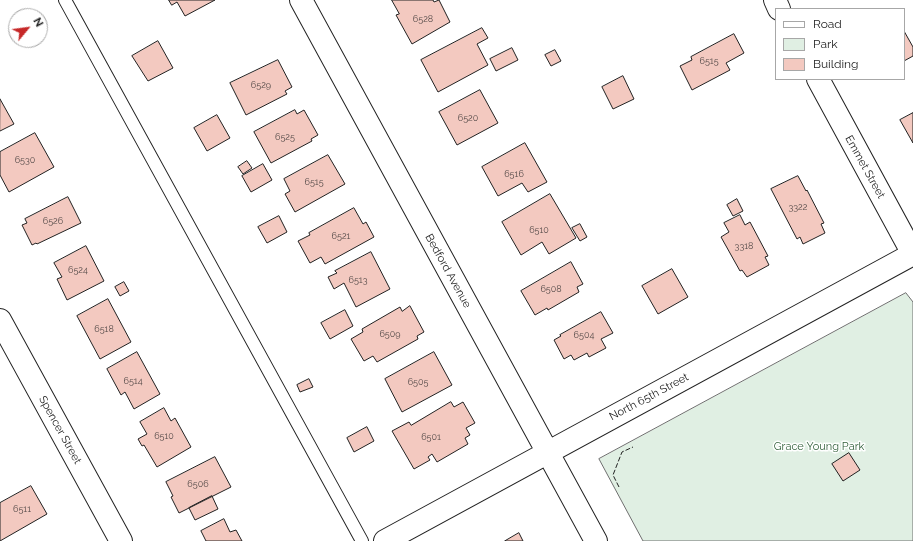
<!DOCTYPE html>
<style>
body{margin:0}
#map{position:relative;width:913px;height:541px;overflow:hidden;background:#fff;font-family:Raleway,sans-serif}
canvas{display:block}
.legend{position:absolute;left:775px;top:8px;width:130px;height:72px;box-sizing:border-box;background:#fff;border:1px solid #a7a7a7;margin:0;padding:5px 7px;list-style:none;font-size:12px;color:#222}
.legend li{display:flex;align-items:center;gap:8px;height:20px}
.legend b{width:20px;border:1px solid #a7a7a7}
.north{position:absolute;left:8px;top:8px;width:40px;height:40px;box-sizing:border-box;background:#fff;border:1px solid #a7a7a7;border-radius:50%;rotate:61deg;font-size:11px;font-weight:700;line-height:16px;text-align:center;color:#222}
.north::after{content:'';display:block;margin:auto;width:14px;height:18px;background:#c62828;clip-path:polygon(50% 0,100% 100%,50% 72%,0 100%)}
</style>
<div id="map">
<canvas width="913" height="541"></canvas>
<ul class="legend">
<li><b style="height:5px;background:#fff"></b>Road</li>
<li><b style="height:11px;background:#e0efe3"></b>Park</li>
<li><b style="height:11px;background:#f3c9c0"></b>Building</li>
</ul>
<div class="north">N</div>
</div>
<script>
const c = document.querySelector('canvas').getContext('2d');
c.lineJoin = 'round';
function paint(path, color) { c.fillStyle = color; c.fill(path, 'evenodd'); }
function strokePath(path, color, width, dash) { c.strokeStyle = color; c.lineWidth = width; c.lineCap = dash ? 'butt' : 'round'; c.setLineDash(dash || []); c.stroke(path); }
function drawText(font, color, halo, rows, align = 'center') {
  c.font = font + ' Raleway,sans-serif'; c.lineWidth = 3; c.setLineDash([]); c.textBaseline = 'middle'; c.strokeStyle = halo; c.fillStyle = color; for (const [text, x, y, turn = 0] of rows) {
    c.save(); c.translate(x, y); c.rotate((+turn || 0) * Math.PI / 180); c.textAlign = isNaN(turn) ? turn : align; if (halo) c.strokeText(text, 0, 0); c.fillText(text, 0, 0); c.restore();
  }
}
const green = new Path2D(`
 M906,293l7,9v239h-270l-44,-82z`);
const building = new Path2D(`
 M169,0h46l-30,16 -8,-14 -5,3z
 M392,0h41l1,2 5,-2 11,22 -38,22 -16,-29 3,-1z
 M482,28l6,10 -11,6 11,21 -50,27 -17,-32z
 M904,31l9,16v9l-9,5z
 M734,34l10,19 -18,10 4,7 -38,20 -12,-24 12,-6 -1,-3z
 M158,41l15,27 -25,13 -16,-25z
 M512,48l6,12 -22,11 -6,-12z
 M555,50l6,11 -10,5 -6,-11z
 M278,60l14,27 -7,4 2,3 -41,21 -16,-32z
 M623,76l11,23 -21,10 -11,-22z
 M480,90l18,33 -41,22 -18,-33z
 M0,99l14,25 -14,7z
 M295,110l2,4 7,-4 14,25 -7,4 1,2 -41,22 -17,-31z
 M913,113v30l-13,-23z
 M217,115l13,23 -23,13 -13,-23z
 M35,133l19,34 -45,25 -9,-17v-23z
 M525,143l22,39 -19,10 -6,-9 -24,13 -16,-29z
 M328,155l17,29 -50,28 -10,-18 5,-3 -6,-12z
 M247,161l5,7 -9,6 -5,-7z
 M263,164l9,16 -21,12 -9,-16z
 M798,176l8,15 1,-1 17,33 -3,1 4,9 -22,11 -3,-7 -3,2 -26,-50z
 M550,194l26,44 -27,16 -7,-12 -21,13 -19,-33z
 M68,197l13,26 -44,21 -1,-1 -4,2 -10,-20 5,-2 -2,-4z
 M737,199l6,12 -10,5 -6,-11z
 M354,208l9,16 3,-2 8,15 -49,27 -4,-7 -11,6 -12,-22 12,-6 -1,-2z
 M740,215l5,10 5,-3 18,34 -3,1 4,8 -22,12 -5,-7 -2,1 -19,-34 8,-5 -5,-9z
 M279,216l8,16 -20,11 -9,-16z
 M580,224l7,13 -7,4 -8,-13z
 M86,246l18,35 -37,19 -10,-21 5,-2 -8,-14z
 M371,252l19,37 -34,18 -12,-24 -10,6 -6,-12 9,-4 -2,-2z
 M571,262l12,22 -6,3 2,5 -31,18 -1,-2 -12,7 -14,-24z
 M672,269l16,28 -30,17 -16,-28z
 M124,282l5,9 -9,5 -5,-9z
 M108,299l23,43 -31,17 -23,-43z
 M410,306l14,26 -7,4 1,3 -41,23 -4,-6 -9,5 -13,-22 12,-7 -1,-3 38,-22 2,4z
 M345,310l8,16 -23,13 -9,-16z
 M601,312l12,21 -12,6 5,9 -17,9 -2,-4 -13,7 -3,-5 -7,4 -10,-19 7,-4 -1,-1z
 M137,352l23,42 -26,15 -9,-17 -4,3 -14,-26z
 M434,352l18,33 -50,27 -17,-33z
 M309,379l4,8 -13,5 -3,-7z
 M451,402l3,5 9,-5 12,21 -9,5 4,7 -5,3 3,6 -31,18 -5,-8 -4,3 2,3 -16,9 -22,-38 17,-9 2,3z
 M164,408l7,13 4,-3 16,29 -34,20 -13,-22 -2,1 -4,-7 9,-5 -7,-12z
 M367,427l7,14 -20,11 -7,-14z
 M849,453l11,17 -17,11 -11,-17z
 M215,457l16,30 -52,26 -8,-16 2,-1 -7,-14z
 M31,486l16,28 -47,27v-38z
 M212,496l6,13 -23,11 -6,-12z
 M224,519l6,13 6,-2 6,11h-36l-5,-10z
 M519,533l4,8h-18z`);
const service = new Path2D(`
 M65,0l297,541`);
const minor = new Path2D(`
 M301,0l295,541
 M775,0l4,9
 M818,79l95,175
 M0,320l121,221
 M385,541l528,-287`);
const fence = new Path2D(`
 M619,487l-6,-12 9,-23 11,-5`);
const numberNames = [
 ["6528",423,19],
 ["6515",709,61],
 ["6529",261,85],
 ["6520",468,118],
 ["6525",285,137],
 ["6530",25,160],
 ["6516",514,174],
 ["6515",314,182],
 ["3322",798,207],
 ["6526",53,221],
 ["6510",539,230],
 ["6521",341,236],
 ["3318",744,246],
 ["6524",78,270],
 ["6513",358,280],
 ["6508",551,289],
 ["6518",104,329],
 ["6509",390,334],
 ["6504",584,335],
 ["6514",133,381],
 ["6505",418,382],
 ["6510",164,436],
 ["6501",431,437],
 ["6506",198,484],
 ["6511",22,509]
];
const streetNames = [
 ["Emmet Street",865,167,61],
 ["Bedford Avenue",448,271,61],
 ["North 65th Street",649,397,-28],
 ["Spencer Street",60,430,61]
];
const parkNames = [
 ["Grace Young Park",819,447]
];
paint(green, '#e0efe3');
strokePath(green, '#6f6f6f', 1);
paint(building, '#f3c9c0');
strokePath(building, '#222', 1);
strokePath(service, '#222', 14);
strokePath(minor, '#222', 24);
strokePath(service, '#fff', 12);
strokePath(minor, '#fff', 22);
strokePath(fence, '#222', 1, [5, 2]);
drawText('9px', '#564c4a', null, numberNames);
drawText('11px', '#222', '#fff', streetNames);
drawText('11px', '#2f5e38', '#fff', parkNames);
</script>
